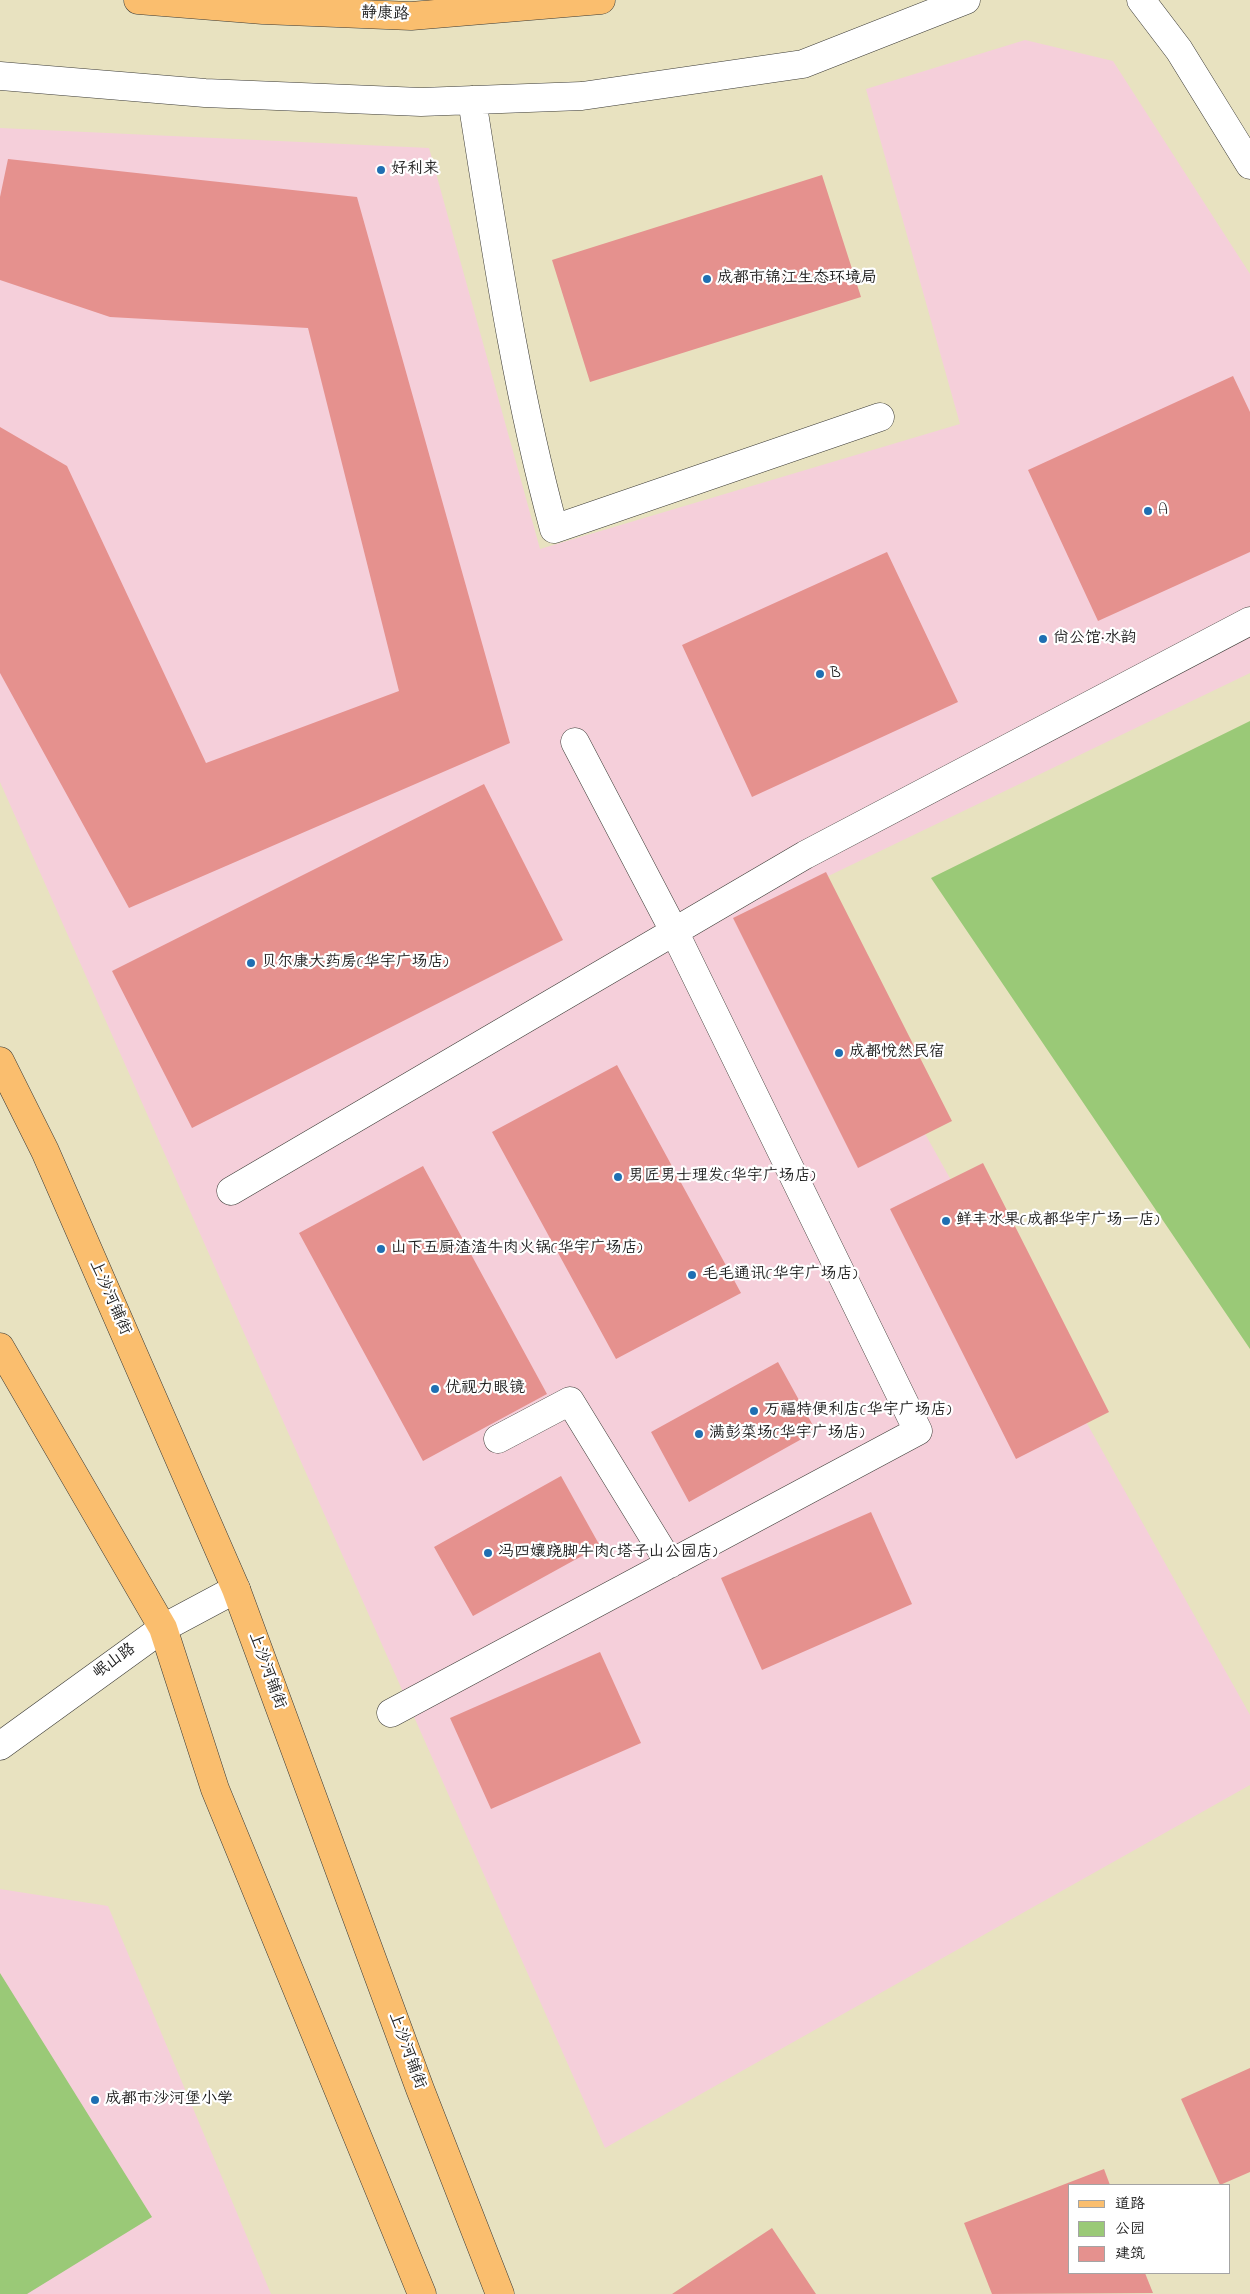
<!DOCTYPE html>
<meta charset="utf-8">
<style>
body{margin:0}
#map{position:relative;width:1250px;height:2294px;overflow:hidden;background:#e8e2c0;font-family:"Indie Flower","LXGW WenKai TC",sans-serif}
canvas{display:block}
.legend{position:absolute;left:1068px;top:2184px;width:162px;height:90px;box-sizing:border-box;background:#fff;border:1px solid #a4a4a4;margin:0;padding:6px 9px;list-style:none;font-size:15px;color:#1c1c1c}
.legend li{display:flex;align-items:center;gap:10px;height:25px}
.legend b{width:25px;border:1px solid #a4a4a4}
</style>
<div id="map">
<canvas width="1250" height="2294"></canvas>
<ul class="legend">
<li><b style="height:6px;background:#fabe6e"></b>道路</li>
<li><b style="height:14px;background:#9ac977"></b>公园</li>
<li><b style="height:14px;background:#e5918e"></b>建筑</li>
</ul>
</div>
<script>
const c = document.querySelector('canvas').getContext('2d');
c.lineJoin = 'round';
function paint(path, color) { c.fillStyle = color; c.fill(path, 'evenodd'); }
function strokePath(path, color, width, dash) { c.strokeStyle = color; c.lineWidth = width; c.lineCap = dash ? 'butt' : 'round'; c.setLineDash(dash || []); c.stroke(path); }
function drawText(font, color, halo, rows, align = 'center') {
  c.font = font + ' "Indie Flower","LXGW WenKai TC",sans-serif'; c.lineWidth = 4.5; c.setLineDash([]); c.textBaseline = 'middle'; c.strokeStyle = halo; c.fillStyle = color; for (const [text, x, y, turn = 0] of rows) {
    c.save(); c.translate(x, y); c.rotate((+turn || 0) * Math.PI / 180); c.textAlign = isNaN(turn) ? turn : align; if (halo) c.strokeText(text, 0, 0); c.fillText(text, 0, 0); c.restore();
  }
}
const built = new Path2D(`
 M1025,40l88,21 137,213v399l-459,221 459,821v70l-645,363 -605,-1366v-654l429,20 111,401 420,-125 -94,-335z
 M0,1889l108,17 163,388h-271z`);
const green = new Path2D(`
 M1250,721v628l-319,-471z
 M0,1973l152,244 -125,77h-27z`);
const building = new Path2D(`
 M8,159l349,38 153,546 -381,165 -129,-235v-246l67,39 139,297 193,-72 -91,-363 -198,-11 -110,-37v-83z
 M822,175l39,122 -271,85 -38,-122z
 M1233,376l17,36v140l-152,69 -70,-151z
 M887,552l71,150 -206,95 -70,-152z
 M484,784l79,156 -371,188 -80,-157z
 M826,872l126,249 -94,47 -125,-250z
 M617,1065l124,228 -125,66 -124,-227z
 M983,1163l126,249 -93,47 -126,-250z
 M423,1166l124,228 -124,67 -124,-228z
 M778,1362l38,69 -127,71 -38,-70z
 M561,1476l39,70 -127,70 -39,-69z
 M871,1512l41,92 -150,66 -41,-92z
 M600,1652l41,91 -150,66 -41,-91z
 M1250,2068v104l-30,13 -39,-86z
 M1104,2169l6,16h-41v88h76l8,20 -161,1 -28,-71z
 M772,2228l44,66h-144z`);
const minor = new Path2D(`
 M1141,0l38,50 71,115
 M0,76l205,17 216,9 161,-6 221,-32 163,-64
 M472,100c23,144 44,289 82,429l326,-112
 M231,1191l574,-336 445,-234
 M498,1439l72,-38 100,163
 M391,1713l527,-282 -244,-500 -99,-189
 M0,1746l163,-118 73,-39`);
const major = new Path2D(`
 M138,0l125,10 148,6 190,-16
 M0,1061l45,90 191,438 184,500 80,205
 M0,1347l163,281 52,161 207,505`);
const markers = [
 [381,170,5,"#1f6fb2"],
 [707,279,5,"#1f6fb2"],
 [1148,511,5,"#1f6fb2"],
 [1043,639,5,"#1f6fb2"],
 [820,674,5,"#1f6fb2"],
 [251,963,5,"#1f6fb2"],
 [839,1053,5,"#1f6fb2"],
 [618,1177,5,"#1f6fb2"],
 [946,1221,5,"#1f6fb2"],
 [381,1249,5,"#1f6fb2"],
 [692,1275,5,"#1f6fb2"],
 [435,1389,5,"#1f6fb2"],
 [754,1411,5,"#1f6fb2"],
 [699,1434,5,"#1f6fb2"],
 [488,1553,5,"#1f6fb2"],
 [95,2100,5,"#1f6fb2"]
];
const streetNames = [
 ["静康路",385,15,2],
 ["上沙河铺街",109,1298,66],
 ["岷山路",115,1662,-36],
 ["上沙河铺街",266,1671,70],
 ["上沙河铺街",406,2051,70]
];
const poiNames = [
 ["好利来",391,170],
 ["成都市锦江生态环境局",717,279],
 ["A",1158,511],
 ["尚公馆·水韵",1053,639],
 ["B",830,674],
 ["贝尔康大药房(华宇广场店)",261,963],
 ["成都悦然民宿",849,1053],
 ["男匠男士理发(华宇广场店)",628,1177],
 ["鲜丰水果(成都华宇广场一店)",956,1221],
 ["山下五厨渣渣牛肉火锅(华宇广场店)",391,1249],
 ["毛毛通讯(华宇广场店)",702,1275],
 ["优视力眼镜",445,1389],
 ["万福特便利店(华宇广场店)",764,1411],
 ["满彭菜场(华宇广场店)",709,1434],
 ["冯四孃跷脚牛肉(塔子山公园店)",498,1553],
 ["成都市沙河堡小学",105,2100]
];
paint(built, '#f5cfda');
paint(green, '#9ac977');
paint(building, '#e5918e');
strokePath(minor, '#3b3a35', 29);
strokePath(major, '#3b3a35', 29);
strokePath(minor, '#fff', 28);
strokePath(major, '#fabe6e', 28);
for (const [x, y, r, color] of markers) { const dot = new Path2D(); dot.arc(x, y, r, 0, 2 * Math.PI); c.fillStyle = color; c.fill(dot); strokePath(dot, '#fff', 2); }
drawText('16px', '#1c1c1c', '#fff', streetNames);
drawText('16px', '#1c1c1c', '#fff', poiNames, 'left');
</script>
